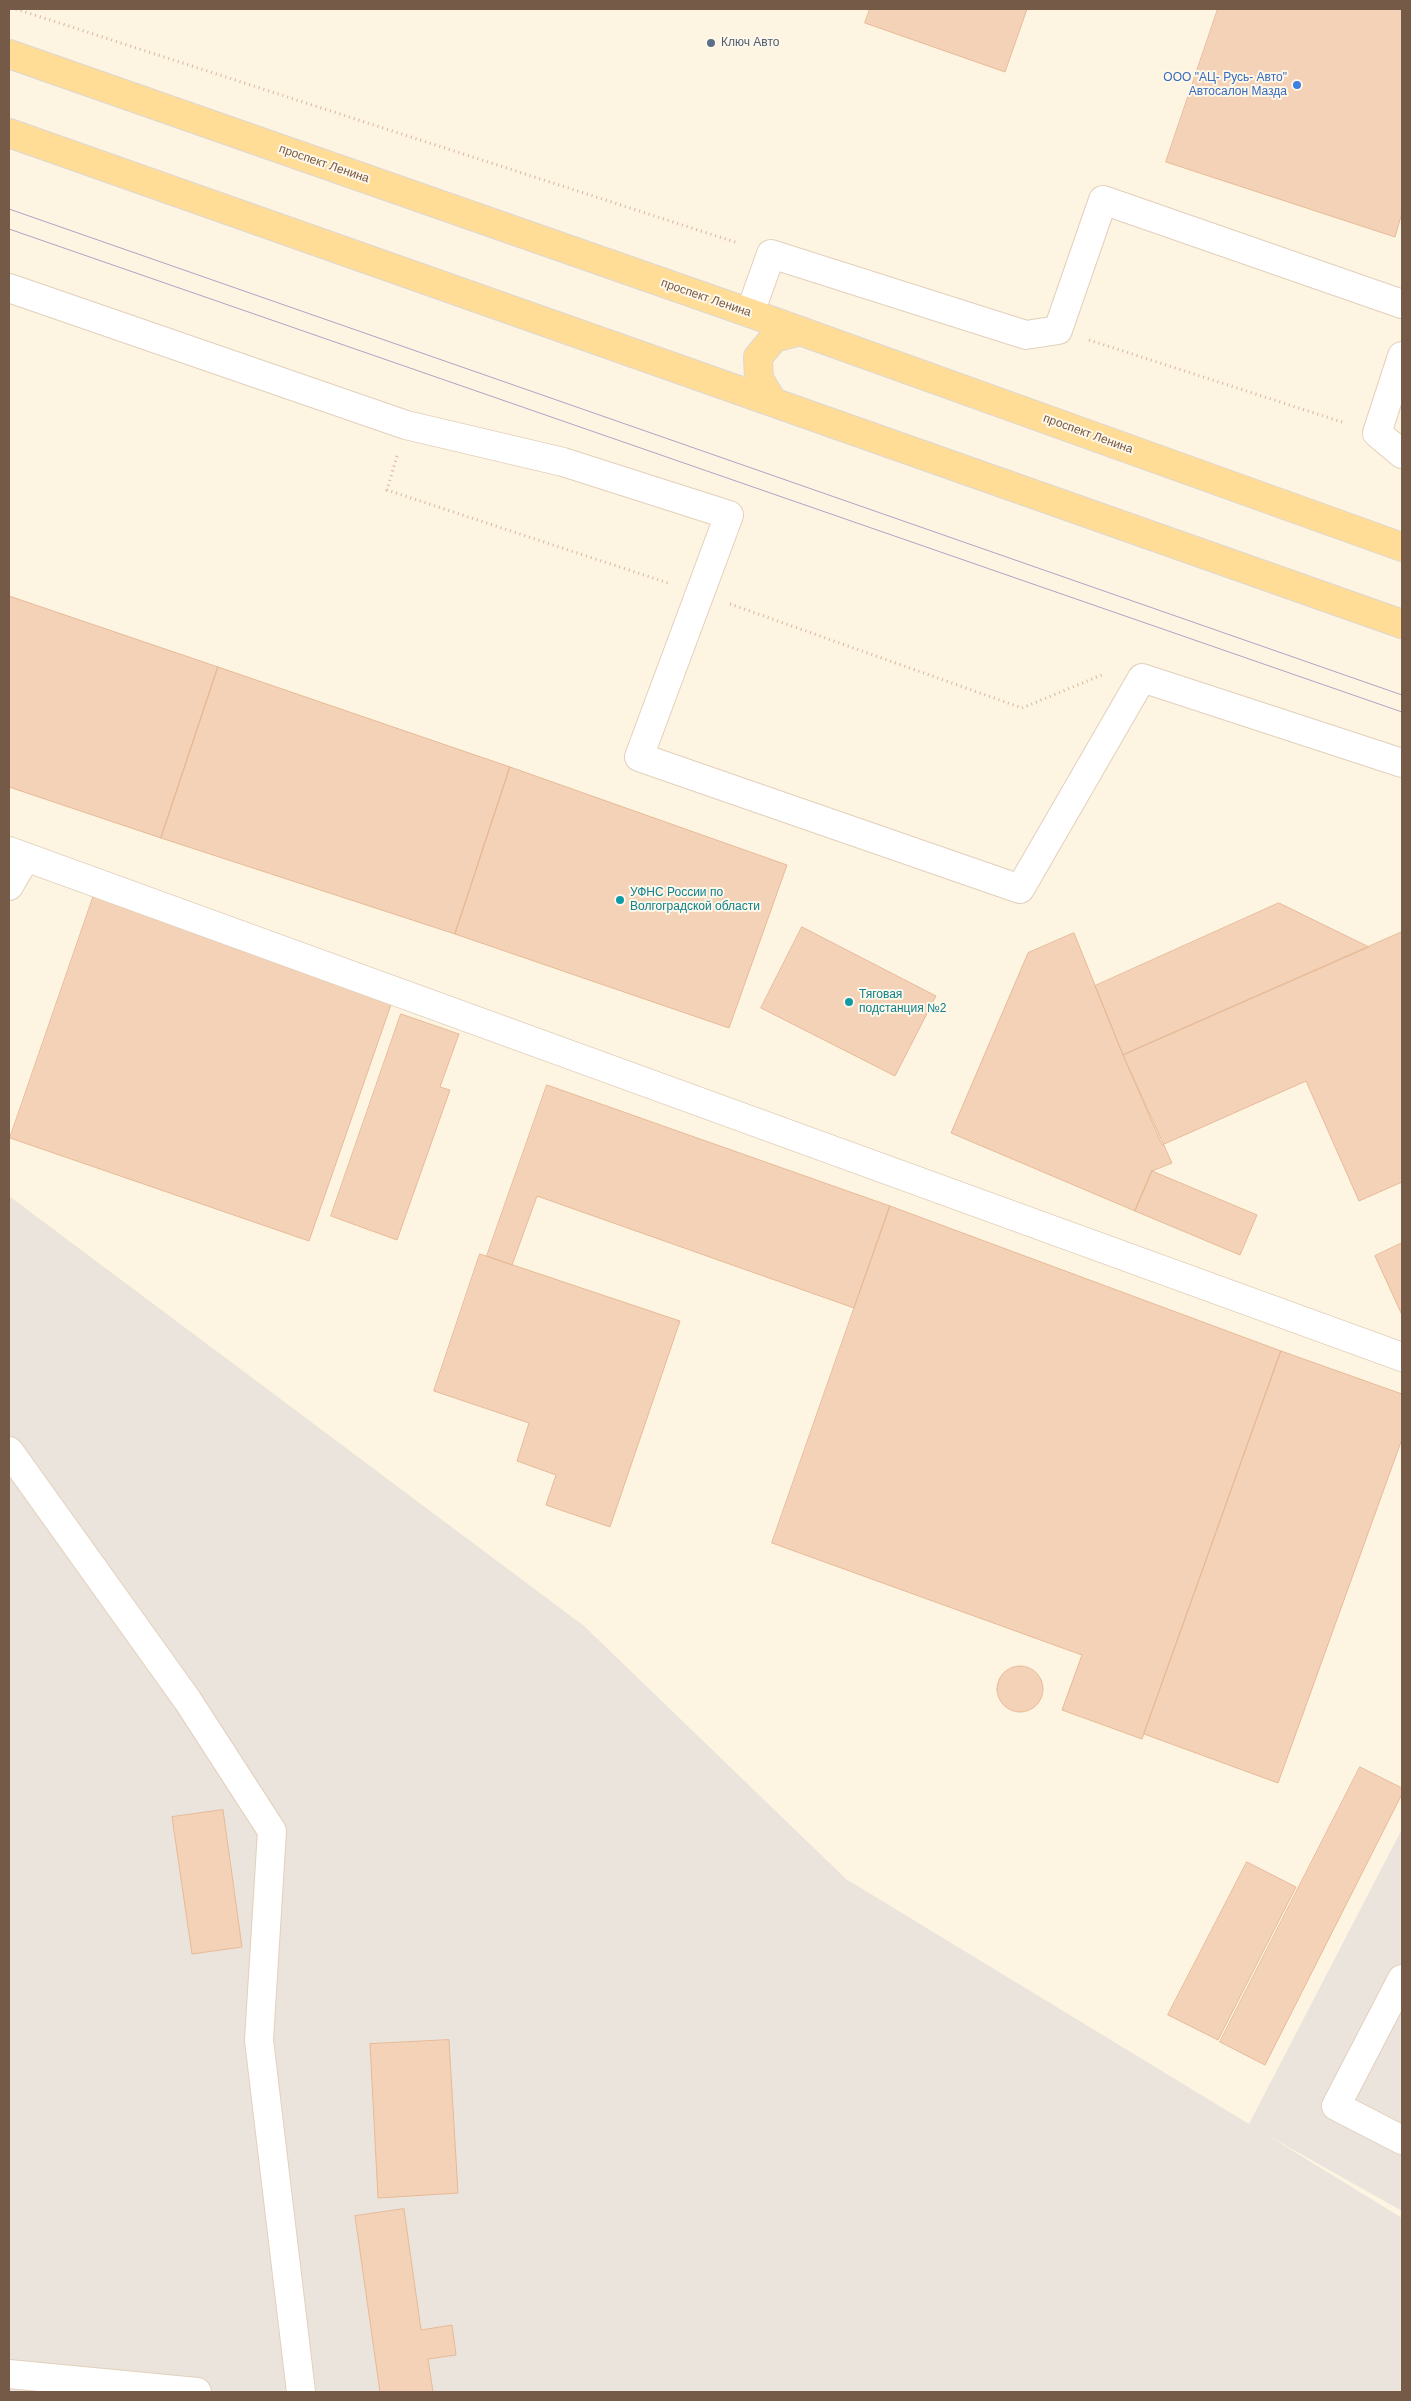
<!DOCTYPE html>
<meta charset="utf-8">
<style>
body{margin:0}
#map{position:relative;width:1411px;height:2401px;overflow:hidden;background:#fdf4e1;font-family:Helvetica,sans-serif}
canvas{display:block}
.frame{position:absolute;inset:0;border:10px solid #755a47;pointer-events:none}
</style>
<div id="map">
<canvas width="1411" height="2401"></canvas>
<div class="frame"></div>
</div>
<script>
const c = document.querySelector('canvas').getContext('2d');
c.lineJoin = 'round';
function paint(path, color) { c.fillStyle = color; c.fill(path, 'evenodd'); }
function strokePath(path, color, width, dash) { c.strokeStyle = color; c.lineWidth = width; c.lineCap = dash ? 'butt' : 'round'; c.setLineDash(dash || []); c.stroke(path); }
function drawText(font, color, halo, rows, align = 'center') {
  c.font = font + ' Helvetica,sans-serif'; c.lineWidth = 4; c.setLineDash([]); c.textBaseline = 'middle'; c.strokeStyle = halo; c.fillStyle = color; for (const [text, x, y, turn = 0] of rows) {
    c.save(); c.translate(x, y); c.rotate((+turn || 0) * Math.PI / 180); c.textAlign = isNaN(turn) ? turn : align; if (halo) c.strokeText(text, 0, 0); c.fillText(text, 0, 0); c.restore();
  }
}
const industrial = new Path2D(`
 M9,1196l575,430 262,253 403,245 153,-295v382l-135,-76 135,83v174h-1393z`);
const building = new Path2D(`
 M870,9h157l-22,63 -140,-49z
 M1218,9h184v204l-7,24 -229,-75z
 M9,596l209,71 -57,171 -152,-51z
 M218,667l292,100 -55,167 -294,-96z
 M510,767l277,98 -58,163 -274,-94z
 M95,892l299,104 -85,245 -299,-103z
 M1279,903l90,44 -246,108 -28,-69z
 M802,927l134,69 -41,80 -134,-68z
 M1402,932v250l-43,19 -53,-120 -144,64 -39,-90z
 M1074,933l49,122 49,108 -20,8 -17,40 -184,-78 77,-180z
 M401,1014l58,20 -19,53 10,3 -53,150 -66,-24z
 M547,1085l343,121 -36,102 -317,-112 -25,69 -25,-9z
 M1152,1171l105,44 -17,40 -105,-44z
 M890,1206l391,145 -139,388 -80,-29 20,-55 -310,-112z
 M1402,1243v72l-27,-59z
 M480,1254l200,67 -70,206 -64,-22 10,-30 -39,-14 12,-38 -95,-32z
 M1281,1351l121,43v45l-124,344 -134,-49z
 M997 1689a23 23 0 1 1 46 0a23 23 0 1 1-46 0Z
 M1360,1767l42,21v6l-137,271 -45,-23z
 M223,1810l19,137 -50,7 -20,-137z
 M1247,1862l49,25 -78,153 -50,-25z
 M449,2040l9,153 -80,5 -8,-154z
 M404,2209l17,121 31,-5 4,30 -28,4 5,33h-53l-25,-176z`);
const path = new Path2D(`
 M16,9l722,234
 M1089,340l256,83
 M397,456l-10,34 281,93
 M730,604l292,104 82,-34`);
const minor = new Path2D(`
 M9,288l397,137 157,37 166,53 -90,242 381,132 122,-211 260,85
 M750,313l21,-59 255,81 32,-5 45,-130 299,104
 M1402,356l-25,77 25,21
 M9,851l1393,506
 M9,886l17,-29
 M9,1451l179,250 84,130 -13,209 42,352
 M1402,1979l-66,127 66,34
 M9,2374l188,18`);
const major = new Path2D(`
 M9,54l741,259 652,234
 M9,133l1393,491
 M773,402l-14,-23 -1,-22 16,-19 27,-7`);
const tram = new Path2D(`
 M9,209l1393,486
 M9,229l1393,483`);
const markers = [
 [711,43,5,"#5c6f8a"],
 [1297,85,5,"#3f7fe0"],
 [620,900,5,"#0f9aa8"],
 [849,1002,5,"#0f9aa8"]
];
const serviceNames = [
 ["Ключ Авто",721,43]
];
const shopNames = [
 ["ООО \"АЦ- Русь- Авто\"",1287,78],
 ["Автосалон Мазда",1287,92]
];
const streetNames = [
 ["проспект Ленина",324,164,19],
 ["проспект Ленина",706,298,19],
 ["проспект Ленина",1088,434,20]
];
const cultureNames = [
 ["УФНС России по",630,893],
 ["Волгоградской области",630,907],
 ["Тяговая",859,995],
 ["подстанция №2",859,1009]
];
paint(industrial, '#ebe4dc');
paint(building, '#f4d2b7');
strokePath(building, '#e7ba97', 1);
strokePath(minor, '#e2d0bc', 30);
strokePath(major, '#ded7d3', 30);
strokePath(path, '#d8b69b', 3, [1, 4]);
strokePath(minor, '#fff', 28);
strokePath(major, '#ffdd96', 28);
strokePath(tram, '#b6a0c6', 1);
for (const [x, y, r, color] of markers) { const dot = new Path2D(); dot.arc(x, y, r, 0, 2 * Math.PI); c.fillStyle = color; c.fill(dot); strokePath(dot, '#fff7e8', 2); }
drawText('12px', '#4e5e75', '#fff7e8', serviceNames, 'left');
drawText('12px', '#366cbe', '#fff7e8', shopNames, 'right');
drawText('12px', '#755a47', '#fff7e8', streetNames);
drawText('12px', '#0d838f', '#fff7e8', cultureNames, 'left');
</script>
